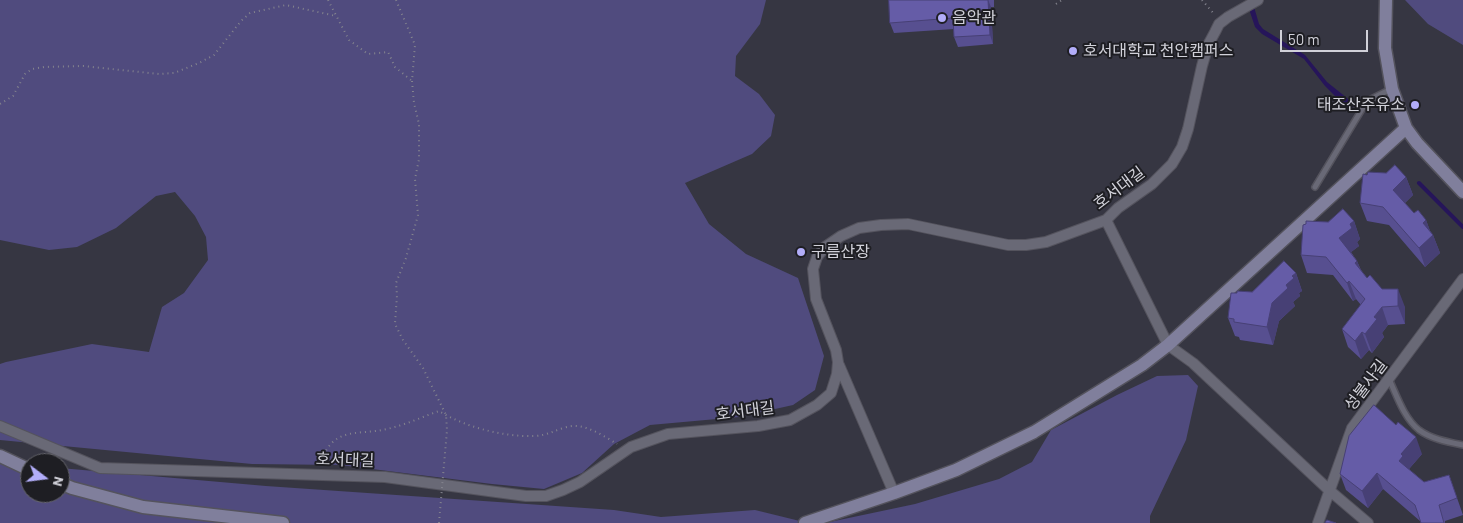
<!DOCTYPE html>
<meta charset="utf-8">
<style>
body{margin:0}
#map{position:relative;width:1463px;height:523px;overflow:hidden;background:#363642;font-family:Barlow,sans-serif}
canvas{display:block}
.north{position:absolute;left:20px;top:453px;width:50px;height:50px;box-sizing:border-box;background:#1e1e23;border:1px solid #66666c;border-radius:50%;rotate:105deg;font-size:14px;font-weight:700;line-height:20px;text-align:center;color:#d1d1d9}
.north::after{content:'';display:block;margin:auto;width:18px;height:22px;background:#b2adf9;clip-path:polygon(50% 0,100% 100%,50% 72%,0 100%)}
.scale{position:absolute;left:1280px;top:30px;width:88px;height:22px;box-sizing:border-box;border:2px solid #d1d1d9;border-top:0;padding-left:6px;font-size:15px;line-height:18px;white-space:nowrap;color:#d1d1d9;-webkit-text-stroke:4px #1e1e23;paint-order:stroke}
</style>
<div id="map">
<canvas width="1463" height="523"></canvas>
<div class="north">N</div>
<div class="scale">50 m</div>
</div>
<script>
const c = document.querySelector('canvas').getContext('2d');
c.lineJoin = 'round';
function paint(path, color) { c.fillStyle = color; c.fill(path, 'evenodd'); }
function strokePath(path, color, width, dash) { c.strokeStyle = color; c.lineWidth = width; c.lineCap = dash ? 'butt' : 'round'; c.setLineDash(dash || []); c.stroke(path); }
function drawText(font, color, halo, rows, align = 'center') {
  c.font = font + ' Barlow,"Noto Sans KR",sans-serif'; c.lineWidth = 4; c.setLineDash([]); c.textBaseline = 'middle'; c.strokeStyle = halo; c.fillStyle = color; for (const [text, x, y, turn = 0] of rows) {
    c.save(); c.translate(x, y); c.rotate((+turn || 0) * Math.PI / 180); c.textAlign = isNaN(turn) ? turn : align; if (halo) c.strokeText(text, 0, 0); c.fillText(text, 0, 0); c.restore();
  }
}
const green = new Path2D(`
 M0,0h766l-6,24 -24,32 -1,20 24,18 16,21 -4,21 -19,18 -67,29 24,41 37,30 52,24 26,78 -9,34 -22,15 -54,12 -89,8 -36,19 -32,29 -38,16 -52,-5 -152,-19 -88,-1 -252,-24v-76l6,-2 86,-18 57,8 13,-45 22,-14 24,-33 -2,-23 -11,-21 -20,-24 -19,4 -40,32 -39,19 -28,3 -49,-10z
 M1405,0h58v45l-35,-21z
 M1188,375l10,11 -12,54 -36,76v7h-325l90,-19 84,-25 33,-17 19,-32 66,-35 40,-19z
 M0,463l30,2v28h30v-25l206,18 348,24 47,7 94,-7 53,13h-808z`);
const water = new Path2D(`
 M1246,0h6l7,24 4,5 42,26 22,27 20,16 6,8 -3,5 -25,-25 -21,-27 -42,-25 -7,-7z`);
const stream = new Path2D(`
 M1419,183l44,44`);
const path = new Path2D(`
 M328,0l21,40 19,14 20,-2 7,15 17,14
 M396,0l19,45 -3,36 2,22 5,21v35l-4,20 3,36 -12,43 -10,25 1,12 -2,29 8,16 20,28 23,47 1,15
 M1202,0l13,15
 M1056,4l6,-4
 M0,104l13,-8 12,-22 7,-5 12,-2 39,-1 76,8 15,-1 25,-10 15,-8 27,-34 9,-8 36,-8 50,11
 M320,464c13,-39 37,-28 67,-35 18,-4 35,-12 52,-18 26,16 64,26 95,25 12,0 21,-6 33,-9 16,-5 37,9 50,17`);
const lane = new Path2D(`
 M1315,187l52,-86 24,-12
 M1389,379c8,17 15,39 30,51 12,9 29,12 44,15`);
const street = new Path2D(`
 M1106,220l62,125 25,18 136,127 39,33
 M839,365l55,128
 M0,426l100,42 285,9 141,19h20l17,-6 17,-8 51,-35 37,-13 90,-8 32,-6 27,-15 14,-12 6,-19 1,-12 -2,-12 -20,-51 -3,-30 4,-12 8,-10 16,-11 18,-8 22,-3 27,-1 100,21h18l20,-3 60,-22 12,-12 34,-24 20,-20 10,-17 6,-18 14,-63 6,-21 7,-13 4,-8 9,-7 30,-17
 M1318,523l34,-95 111,-149`);
const secondary = new Path2D(`
 M1386,0l-1,48 7,41 14,39 11,15 46,49
 M0,456l30,14
 M60,483l12,5 71,19 140,16
 M805,523l89,-30 62,-23 78,-38 108,-67 26,-20 238,-217`);
const pathBridge = new Path2D(`
 M439,523l8,-93`);
const wall = new Path2D(`
 M889,0h105v7h-3l2,37 -35,3 -4,-10v-8l-60,4 -4,-10z
 M1406,177l7,18 -8,8 9,10 12,7 4,11 3,4 7,18 -15,14 -36,-42 -22,-4 -7,-18z
 M1354,221l6,18 -3,3 2,4 -8,6 6,9 4,9 6,8 38,29v17l-17,1 -6,8 2,4 -12,16 -3,-3 -8,9 -13,-12 -6,-18 19,-24 -5,-6 -3,2 -20,-26 -26,-2 -6,-18z
 M1296,273l6,18 -3,2 1,3 -7,6 2,4 -16,15 -6,24 -33,-5 -1,-3 -4,-1 -7,-18 24,-26z
 M1422,454l-13,15 15,13 25,-7 14,40 -18,6v2h-24l-1,-2 -37,-32 -15,19 -22,-18 -6,-16z`);
const shadedWall = new Path2D(`
 M988,0l3,7 2,37 -3,-9z
 M1406,177l7,18 -14,13 -6,-18z
 M1426,220l6,16 1,-1 7,18 -15,14 -6,-19 4,-25z
 M1354,221l6,18 -3,3 2,4 -13,10 -7,-18 11,-14z
 M1357,261l7,18 -9,-16z
 M1296,273l6,18 -3,2 1,3 -7,6 2,4 -16,15 -6,24 -6,-18 5,-24 14,-18 6,-9z
 M1349,281l7,18 -3,2 -6,-18z
 M1398,289l7,18v17l-7,-18z
 M1382,307l6,18 -6,8 2,4 -12,16 -7,-19 9,-17z
 M1362,332l7,18 -8,9 -6,-18z
 M1416,437l6,17 -14,16 -9,-9 2,-7z
 M1377,473l6,16 -15,19 -6,-17z`);
const building = new Path2D(`
 M889,0h99l2,35 -36,2 -1,-19 -63,5z
 M1395,165l11,12 -13,13 21,23 4,-3 8,10 -3,3 10,12 -14,13 -36,-41 -23,-4 3,-29 4,1 1,-3 18,1z
 M1343,209l11,12 -4,3 2,4 -13,10 18,23 -2,2 12,15 3,-3 12,14h16v17l-16,1 -8,10 3,2 -12,15 -3,-2 -7,9 -13,-12 23,-30 -16,-18 -2,2 -21,-26 -25,-2 2,-30 3,-1v-3l22,1z
 M1284,261l12,12 -4,3 2,2 -8,7 2,3 -16,15 -5,24 -33,-5v-3l-6,-1 3,-25h6v-2l15,1z
 M1374,405l22,20 2,-3 18,15 -15,17 2,2 -4,5 25,21 25,-7 8,23 -18,7 5,18h-23l-6,-18 -38,-32 -15,18 -22,-17 9,-38z
 M1327,520l9,3h-11z`);
const markers = [
 [942,18,5,"#b2adf9"],
 [1073,51,5,"#b2adf9"],
 [1415,105,5,"#b2adf9"],
 [801,252,5,"#b2adf9"]
];
const poiNames = [
 ["음악관",952,18],
 ["호서대학교 천안캠퍼스",1083,51],
 ["태조산주유소",1405,105,"right"],
 ["구름산장",811,252]
];
const streetNames = [
 ["호서대길",1119,188,-37],
 ["성불사길",1366,385,-53],
 ["호서대길",745,411,-7],
 ["호서대길",345,460,2]
];
paint(green, '#504b7e');
paint(water, '#26155a');
strokePath(stream, '#26155a', 4);
strokePath(lane, '#54535d', 8);
strokePath(street, '#54535d', 12);
strokePath(secondary, '#54535d', 15);
strokePath(path, '#84848e', 2, [1, 4]);
strokePath(lane, '#696976', 5);
strokePath(street, '#696976', 10);
strokePath(secondary, '#807f9c', 12);
strokePath(pathBridge, '#84848e', 2, [1, 4]);
paint(wall, '#574f90');
paint(shadedWall, '#474075');
paint(building, '#655ca7');
strokePath(building, '#474075', 1);
for (const [x, y, r, color] of markers) { const dot = new Path2D(); dot.arc(x, y, r, 0, 2 * Math.PI); c.fillStyle = color; c.fill(dot); strokePath(dot, '#1e1e23', 2); }
drawText('16px', '#d1d1d9', '#1e1e23', poiNames, 'left');
drawText('16px', '#d1d1d9', '#1e1e23', streetNames);
</script>
